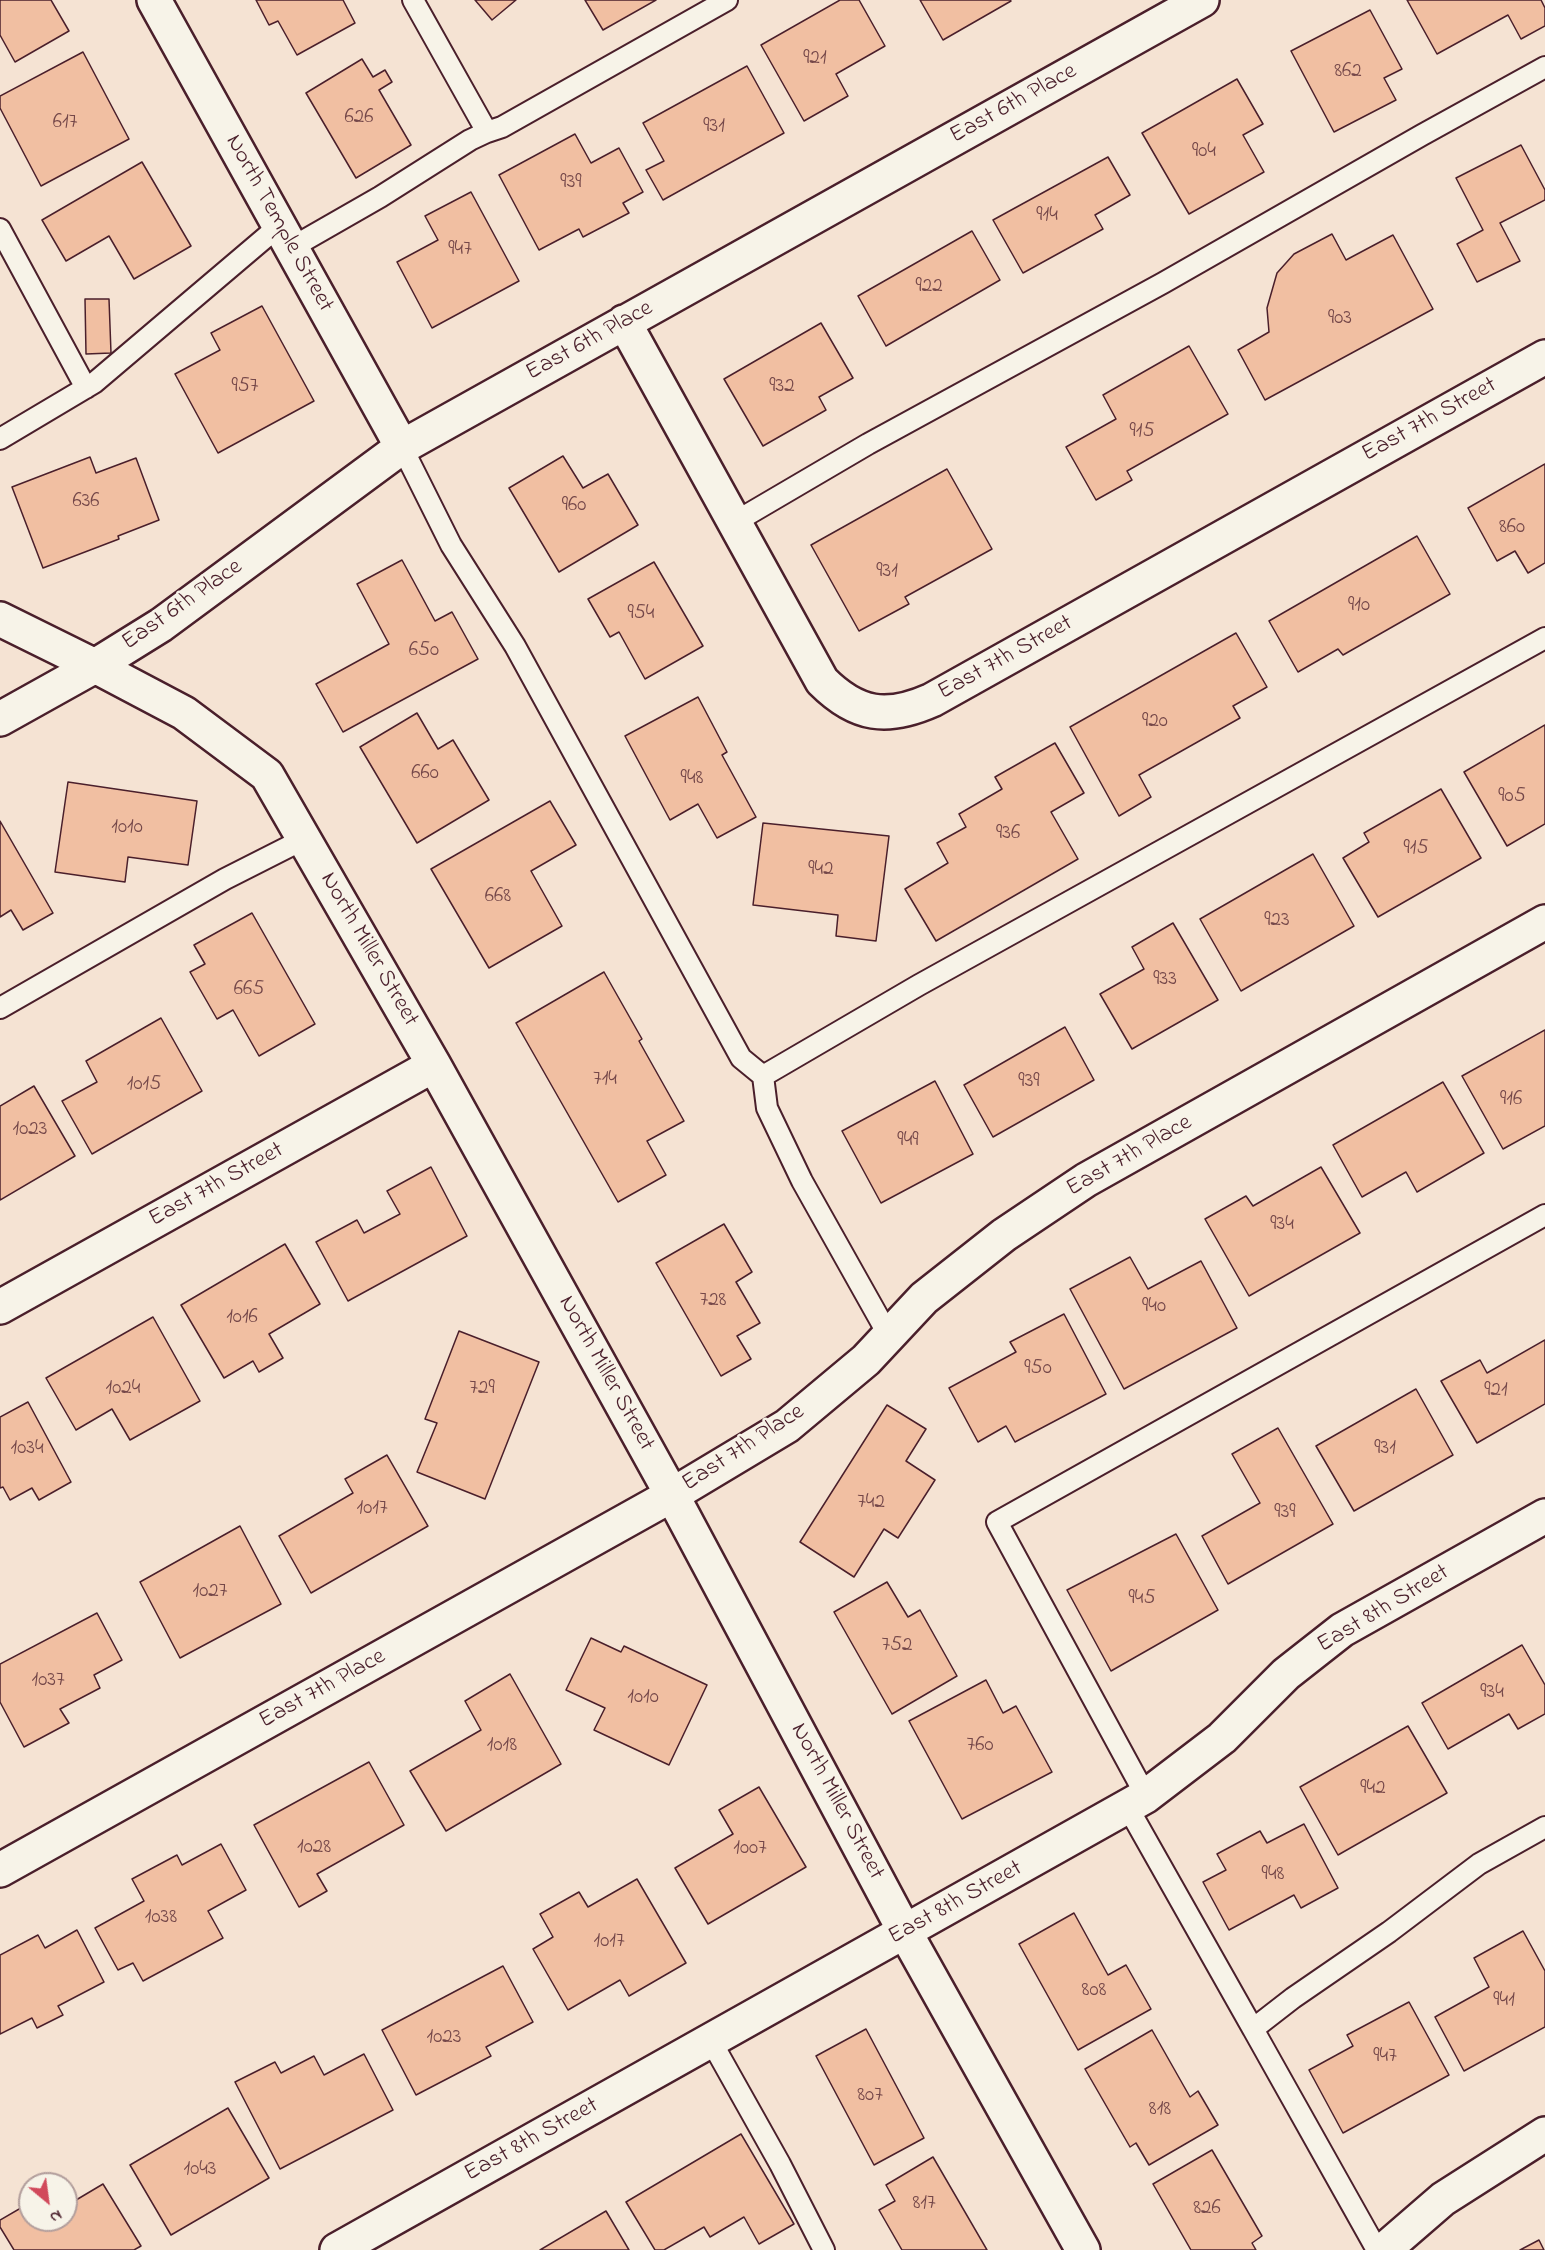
<!DOCTYPE html>
<style>
body{margin:0}
#map{position:relative;width:1545px;height:2250px;overflow:hidden;background:#f5e3d3;font-family:"Indie Flower",sans-serif}
canvas{display:block}
.north{position:absolute;left:18px;top:2172px;width:60px;height:60px;box-sizing:border-box;background:#f7f3e8;border:2px solid #b29e9c;border-radius:50%;rotate:151deg;font-size:16px;font-weight:700;line-height:24px;text-align:center;color:#4a1f2b}
.north::after{content:'';display:block;margin:auto;width:21px;height:27px;background:#d1495b;clip-path:polygon(50% 0,100% 100%,50% 72%,0 100%)}
</style>
<div id="map">
<canvas width="1545" height="2250"></canvas>
<div class="north">N</div>
</div>
<script>
const c = document.querySelector('canvas').getContext('2d');
c.lineJoin = 'round';
function paint(path, color) { c.fillStyle = color; c.fill(path, 'evenodd'); }
function strokePath(path, color, width, dash) { c.strokeStyle = color; c.lineWidth = width; c.lineCap = dash ? 'butt' : 'round'; c.setLineDash(dash || []); c.stroke(path); }
function drawText(font, color, halo, rows, align = 'center') {
  c.font = font + ' "Indie Flower",sans-serif'; c.lineWidth = 5; c.setLineDash([]); c.textBaseline = 'middle'; c.strokeStyle = halo; c.fillStyle = color; for (const [text, x, y, turn = 0] of rows) {
    c.save(); c.translate(x, y); c.rotate((+turn || 0) * Math.PI / 180); c.textAlign = isNaN(turn) ? turn : align; if (halo) c.strokeText(text, 0, 0); c.fillText(text, 0, 0); c.restore();
  }
}
const building = new Path2D(`
 M0,0h51l18,31 -54,31 -15,-27z
 M256,0h87l12,23 -58,32 -19,-34 -9,4z
 M475,0h41l-24,20z
 M585,0h71l-53,30z
 M840,0h19l26,46 -49,28 12,22 -44,25 -43,-76z
 M920,0h90l1,1 -68,39z
 M1407,0h134l4,8v18l-24,13 -13,-24 -71,39z
 M1370,10l32,59 -18,9 12,22 -62,32 -43,-81z
 M83,52l46,87 -88,47 -41,-78v-12z
 M362,59l11,18 12,-7 7,12 -13,8 32,55 -55,33 -50,-85z
 M747,66l37,67 -121,67 -17,-30 18,-9 -21,-38z
 M1237,79l26,45 -20,11 21,37 -75,42 -47,-81z
 M575,134l16,29 28,-15 24,44 -20,11 6,10 -46,24 -4,-8 -40,21 -40,-75z
 M1521,145l24,45v10l-45,23 20,38 -43,21 -20,-38 26,-14 -27,-52z
 M1108,157l22,38 -35,20 8,14 -80,44 -30,-53z
 M142,162l49,84 -57,33 -25,-43 -43,25 -24,-41z
 M471,192l48,89 -87,47 -35,-66 41,-22 -13,-24z
 M972,231l28,49 -114,66 -28,-50z
 M1332,234l14,26 47,-25 40,74 -168,91 -27,-50 31,-18 -2,-24 10,-35 17,-19z
 M85,299h24l2,54 -25,1z
 M262,306l52,95 -96,52 -43,-79 45,-24 -9,-17z
 M821,323l32,55 -34,19 7,13 -63,36 -39,-67z
 M1189,346l39,68 -101,57 5,9 -36,20 -30,-53 50,-28 -13,-24z
 M563,456l20,32 25,-14 30,51 -79,47 -50,-84z
 M90,457l6,16 40,-15 23,62 -41,16 1,3 -76,29 -31,-81z
 M1545,464v99l-17,10 -13,-22 -18,10 -29,-53z
 M947,469l45,80 -87,48 4,7 -50,27 -48,-86z
 M1417,536l33,58 -107,61 -5,-6 -40,23 -29,-51z
 M402,560l33,61 17,-9 26,47 -135,73 -27,-48 73,-40 -32,-60z
 M654,562l49,84 -58,33 -26,-47 -9,5 -22,-38z
 M1236,633l31,54 -34,19 7,12 -101,57 12,22 -32,19 -49,-89z
 M698,697l29,55 -5,3 34,62 -39,21 -19,-34 -28,16 -45,-84z
 M417,713l21,36 15,-9 36,60 -72,43 -57,-96z
 M1545,725v99l-38,22 -43,-74z
 M1055,743l29,50 -33,19 27,47 -142,82 -31,-52 43,-26 -11,-20 29,-16 -7,-13 43,-25 -7,-12z
 M68,782l129,19 -9,64 -60,-8 -3,25 -70,-10z
 M1441,789l40,69 -103,59 -35,-59 26,-16 -5,-9z
 M550,801l26,44 -45,26 31,55 -73,42 -58,-99z
 M0,821l53,92 -30,17 -12,-20 -11,7z
 M763,823l126,13 -13,105 -40,-5 2,-21 -85,-10z
 M1313,854l41,72 -113,65 -41,-72z
 M252,913l63,111 -56,32 -26,-46 -16,9 -27,-47 15,-8 -11,-19z
 M1173,923l45,77 -86,49 -32,-55 44,-25 -12,-22z
 M604,972l38,67 -3,2 45,80 -37,20 19,34 -48,27 -102,-179z
 M161,1018l41,73 -110,63 -30,-53 35,-19 -11,-21z
 M1065,1027l29,53 -101,57 -29,-52z
 M1545,1030v96l-42,23 -41,-73z
 M935,1081l38,73 -92,49 -39,-72z
 M1443,1082l41,71 -67,39 -11,-20 -44,25 -29,-52z
 M34,1086l41,70 -75,44v-94z
 M431,1167l36,69 -119,65 -32,-59 41,-22 7,13 36,-19 -13,-23z
 M1321,1167l39,66 -111,63 -44,-77 41,-23 7,10z
 M724,1224l28,48 -16,10 24,41 -23,13 14,23 -30,17 -65,-113z
 M285,1244l35,60 -51,30 14,24 -24,14 -6,-11 -29,17 -43,-73z
 M1130,1257l18,32 53,-28 36,67 -113,61 -54,-100z
 M1064,1314l42,80 -91,48 -9,-16 -28,16 -29,-54 67,-36 -6,-10z
 M153,1317l47,84 -70,39 -18,-31 -36,21 -30,-52z
 M459,1331l80,31 -54,137 -68,-27 20,-49 -12,-4z
 M1545,1340v64l-68,39 -36,-62 39,-21 7,13z
 M1416,1389l37,66 -99,56 -38,-65z
 M28,1402l43,80 -32,18 -7,-12 -22,12 -7,-13 -3,1v-71z
 M887,1405l39,24 -20,32 29,19 -37,58 -14,-9 -30,48 -54,-35z
 M1278,1428l55,96 -105,60 -26,-48 58,-33 -28,-49z
 M387,1455l41,71 -117,67 -32,-57 74,-43 -8,-14z
 M240,1526l41,78 -101,54 -40,-76z
 M1176,1534l42,76 -107,61 -44,-81z
 M887,1582l21,35 12,-7 37,66 -65,38 -58,-102z
 M97,1613l25,47 -28,15 6,13 -40,21 9,14 -45,24 -24,-45v-38z
 M591,1638l30,14 3,-6 83,39 -38,80 -75,-35 11,-22 -39,-18z
 M1522,1645l23,40v29l-27,15 -9,-15 -61,35 -26,-46z
 M510,1674l51,90 -115,67 -36,-60 71,-41 -16,-29z
 M986,1680l17,33 13,-7 36,66 -90,47 -53,-98z
 M1408,1726l39,67 -109,62 -38,-68z
 M369,1762l35,63 -87,49 10,17 -28,16 -45,-82z
 M759,1787l47,80 -98,57 -33,-56 58,-34 -14,-24z
 M1304,1824l34,64 -37,20 -7,-13 -65,35 -26,-48 23,-12 -9,-16 43,-23 7,12z
 M221,1844l25,46 -38,21 15,27 -80,43 -10,-18 -15,7 -23,-42 49,-27 -12,-22 45,-24 5,10z
 M637,1879l49,84 -57,33 -9,-16 -52,30 -35,-61 20,-12 -13,-23 39,-22 9,15z
 M1074,1913l34,62 18,-10 25,44 -73,41 -59,-106z
 M77,1930l27,52 -46,24 5,9 -26,13 -5,-10 -32,16v-79l38,-20 7,13z
 M1523,1931l22,40v56l-81,44 -29,-54 54,-30 -15,-29z
 M503,1966l30,56 -47,25 5,9 -75,39 -34,-65z
 M1409,2002l40,73 -106,58 -34,-63 44,-24 -6,-11z
 M866,2029l58,109 -50,27 -58,-109z
 M1152,2030l38,67 8,-6 20,34 -69,40 -13,-22 -6,4 -45,-78z
 M364,2054l29,56 -113,59 -45,-87 40,-20 6,11 33,-17 10,19z
 M228,2108l41,70 -98,57 -41,-70z
 M741,2134l53,90 -35,20 -15,-27 -34,20 -6,-10 -40,23h-9l-29,-48z
 M1212,2150l50,86 -10,7 4,7h-65l-38,-66z
 M933,2157l54,93h-85l-23,-40 16,-9 -9,-16z
 M103,2184l38,62 -7,4h-120l-14,-23v-7l26,-15 4,6v9h6l2,4 6,-4h22v-14z
 M606,2211l23,39h-89z
 M1539,2240l5,10h-24z`);
const service = new Path2D(`
 M413,0l74,132 15,-5 225,-127
 M0,229l86,159
 M291,248l89,-51 90,-57 17,-8
 M0,439l94,-56 185,-157
 M402,447l49,98 64,101 226,412 22,18
 M735,522l133,-78 295,-161 259,-148 123,-68
 M0,1008l225,-129 79,-40
 M889,1336l-87,-155 -35,-73 -4,-32 156,-91 626,-347
 M1146,1796l-149,-274 548,-307
 M1127,1806l126,223
 M711,2041l69,123 44,86
 M1377,2250l-124,-221 40,-31 96,-66 90,-68 66,-37`);
const minor = new Path2D(`
 M154,0l248,447
 M624,322l198,359c35,35 65,39 110,19l613,-343
 M0,619l95,47 89,47 83,62 167,290 238,430 233,437 178,318
 M0,719l95,-53 66,-41 241,-178 800,-447
 M0,1307l434,-242
 M0,1870l672,-375 115,-69 79,-66 58,-62 80,-63 82,-55 459,-258
 M1384,2250l59,-51 102,-65`);
const tertiary = new Path2D(`
 M337,2250l809,-454 76,-58 64,-64 56,-44 203,-114`);
const numberNames = [
 ["921",815,60],
 ["862",1348,73],
 ["626",359,119],
 ["617",65,124],
 ["931",714,128],
 ["904",1204,153],
 ["939",571,184],
 ["914",1047,217],
 ["947",460,251],
 ["922",929,288],
 ["903",1340,320],
 ["957",245,388],
 ["932",782,388],
 ["915",1142,433],
 ["636",86,503],
 ["960",574,507],
 ["860",1512,529],
 ["931",887,573],
 ["910",1359,607],
 ["954",641,615],
 ["650",424,652],
 ["920",1155,723],
 ["660",425,775],
 ["948",692,780],
 ["905",1512,798],
 ["1010",127,829],
 ["936",1008,835],
 ["915",1416,850],
 ["942",821,871],
 ["668",498,898],
 ["923",1277,922],
 ["933",1165,981],
 ["665",249,991],
 ["714",605,1081],
 ["939",1029,1083],
 ["1015",144,1086],
 ["916",1511,1101],
 ["1023",30,1131],
 ["949",908,1142],
 ["934",1282,1226],
 ["728",713,1302],
 ["940",1154,1308],
 ["1016",242,1319],
 ["950",1038,1370],
 ["1024",123,1390],
 ["729",482,1390],
 ["921",1496,1392],
 ["1034",27,1450],
 ["931",1385,1450],
 ["742",871,1504],
 ["1017",372,1510],
 ["939",1285,1514],
 ["1027",210,1593],
 ["945",1142,1600],
 ["752",897,1647],
 ["1037",48,1682],
 ["934",1492,1694],
 ["1010",643,1699],
 ["1018",502,1747],
 ["760",980,1747],
 ["942",1373,1790],
 ["1028",314,1849],
 ["1007",750,1850],
 ["948",1273,1876],
 ["1038",161,1919],
 ["1017",609,1943],
 ["808",1094,1992],
 ["941",1504,2002],
 ["1023",444,2039],
 ["947",1385,2058],
 ["807",870,2097],
 ["818",1160,2111],
 ["1043",200,2171],
 ["817",924,2205],
 ["826",1207,2210]
];
const streetNames = [
 ["East 6th Place",1014,105,-29],
 ["North Temple Street",278,224,61],
 ["East 6th Place",590,342,-29],
 ["East 7th Street",1430,421,-29],
 ["East 6th Place",183,606,-35],
 ["East 7th Street",1006,659,-29],
 ["North Miller Street",368,950,60],
 ["East 7th Place",1130,1157,-30],
 ["East 7th Street",217,1186,-29],
 ["North Miller Street",605,1374,61],
 ["East 7th Place",744,1449,-33],
 ["East 8th Street",1384,1610,-31],
 ["East 7th Place",323,1690,-29],
 ["North Miller Street",836,1802,62],
 ["East 8th Street",956,1904,-29],
 ["East 8th Street",532,2141,-29]
];
paint(building, '#f1bfa2');
strokePath(building, '#4a1f2b', 1.5);
strokePath(service, '#4a1f2b', 24);
strokePath(minor, '#4a1f2b', 38);
strokePath(tertiary, '#4a1f2b', 38);
strokePath(service, '#f7f3e8', 20);
strokePath(minor, '#f7f3e8', 33);
strokePath(tertiary, '#f7f3e8', 33);
drawText('21px', '#744749', null, numberNames);
drawText('24px', '#4a1f2b', '#f7f3e8', streetNames);
</script>
